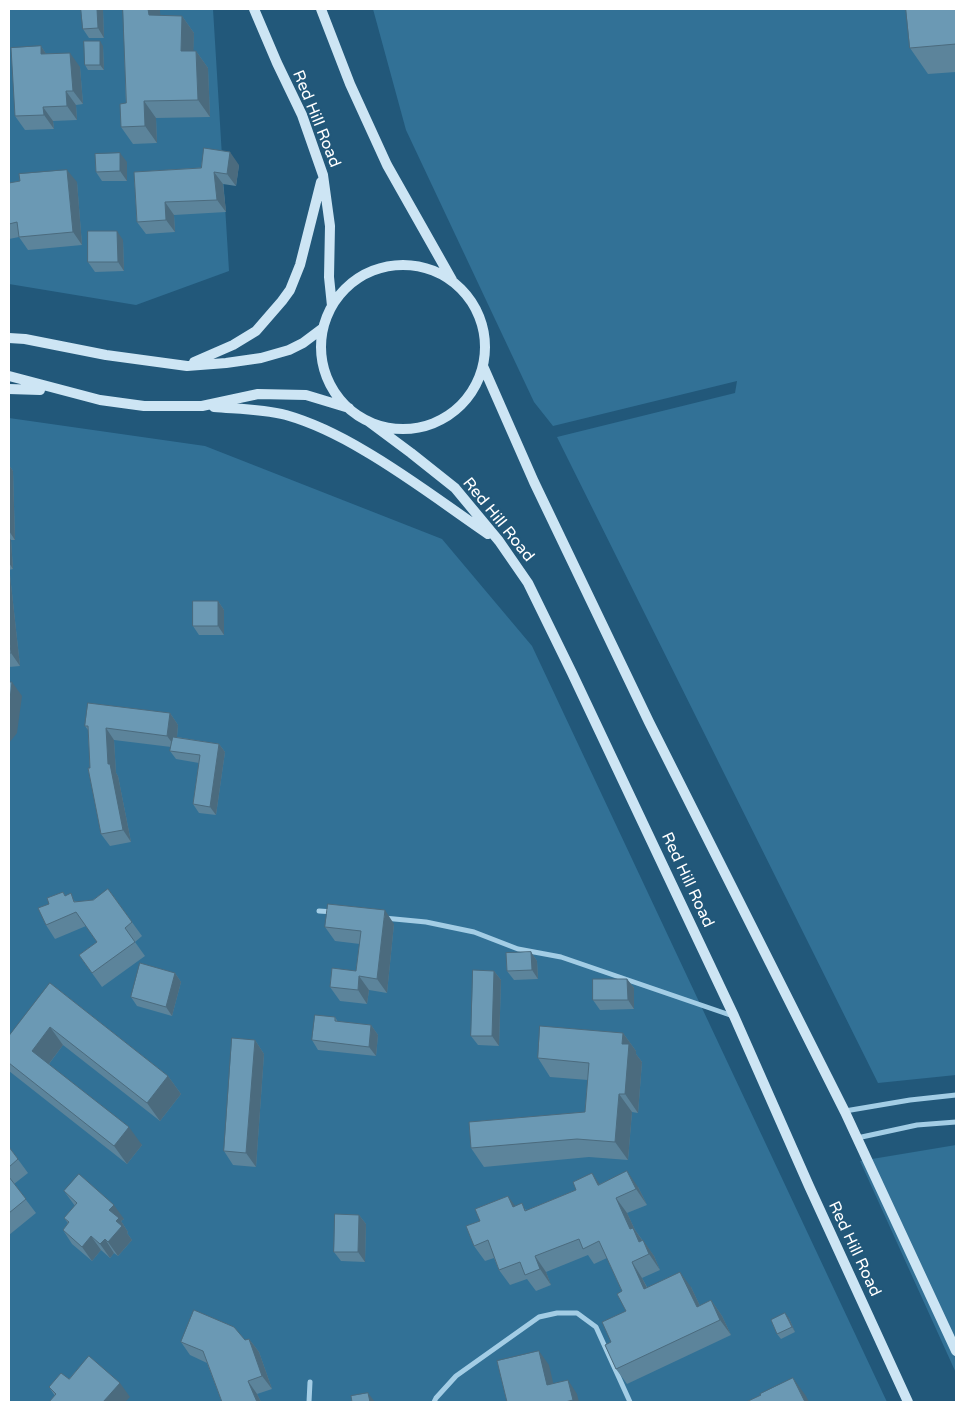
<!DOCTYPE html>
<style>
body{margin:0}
#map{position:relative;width:965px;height:1411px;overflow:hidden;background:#22587a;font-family:"Varela Round",sans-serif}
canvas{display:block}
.frame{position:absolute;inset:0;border:10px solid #fff;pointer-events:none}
</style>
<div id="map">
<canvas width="965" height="1411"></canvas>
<div class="frame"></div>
</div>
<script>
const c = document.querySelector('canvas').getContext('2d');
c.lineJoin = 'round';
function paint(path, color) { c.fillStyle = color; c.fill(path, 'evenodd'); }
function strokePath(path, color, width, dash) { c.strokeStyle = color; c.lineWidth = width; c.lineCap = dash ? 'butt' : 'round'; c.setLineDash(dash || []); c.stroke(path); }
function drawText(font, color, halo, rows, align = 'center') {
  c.font = font + ' "Varela Round",sans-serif'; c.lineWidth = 4; c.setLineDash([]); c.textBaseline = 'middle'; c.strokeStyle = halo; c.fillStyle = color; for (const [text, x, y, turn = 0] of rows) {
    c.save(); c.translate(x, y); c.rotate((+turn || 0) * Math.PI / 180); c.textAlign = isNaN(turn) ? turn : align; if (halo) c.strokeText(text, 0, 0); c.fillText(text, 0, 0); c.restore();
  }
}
const green = new Path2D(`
 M9,9h204l16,262 -93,34 -127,-21z
 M373,9h583v1066l-78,8 -321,-646 178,-44 2,-12 -184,45 -19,-24 -128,-272z
 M9,418l196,28 237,93 90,107 355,756h-878z
 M956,1145v228l-96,-212z`);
const street = new Path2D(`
 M319,911l15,1
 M384,918l42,4 48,10 44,17 43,8 172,59
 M845,1111l65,-11 46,-5
 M857,1138l60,-13 39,-3
 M309,1402l1,-20
 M434,1402l2,-4 20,-22 83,-59 18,-4h20l19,14 34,75`);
const secondary = new Path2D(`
 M254,9l23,54 25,52 21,60 7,51 -1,51 3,29
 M321,9l29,75 37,81 65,115
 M321 347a82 82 0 1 1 164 0a82 82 0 1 1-164 0Z
 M9,338l16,1 81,16 81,11 39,-3 35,-5 28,-8 14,-7 20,-15
 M194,362l39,-17 23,-14 26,-30 8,-11 10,-25 21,-83
 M483,366l51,116 115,240 196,390 111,239
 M9,376l91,24 44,6h58l56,-12 48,1 43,13
 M9,389l31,1
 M214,407c24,2 48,2 72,8 28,8 54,21 79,36 43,25 82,55 123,83
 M368,421l43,32 44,35 44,53 29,42 44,90 162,343 75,170 99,216`);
const wall = new Path2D(`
 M956,9v63l-28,2 -18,-26z
 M103,10l1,28h-15l-6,-9z
 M160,16h22l12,17 -1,18h3l12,17 2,49 -54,1 1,25 -24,1 -12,-17 5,-24z
 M41,46l5,8 34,13 3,37 -7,1 1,15 -24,1 1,8 -29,1 -10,-14z
 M103,46l1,24h-16l-3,-5z
 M127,162v19h-25l-6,-9z
 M239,165l-3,21 -13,-2 3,28 -52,3 1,17 -29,2 -9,-12 -3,-50z
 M77,182l5,63 -54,5 -9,-13 -10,2v-56z
 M123,240l1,31 -29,1 -7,-10z
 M9,465l4,6 2,69h-4l2,29 -4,1z
 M9,573l1,2 10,91 -11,1z
 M218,601l6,9v25h-25l-6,-9z
 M170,713l8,12 -1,12 42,7 6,8 -9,63 -17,-2 -6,-9 6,-41 -23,-4 -6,-8 1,-4 -57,-7 2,33 2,3 13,66 -21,4 -9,-12 -11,-66 -2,-38 -3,-4z
 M108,889l34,47 -7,6 10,14 -43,31 -23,-32 18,-13 -11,-16 -31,13 -9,-14 3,-21 14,-12 2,4 12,6 16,-2z
 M394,924l-7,69 -18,-3 -2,14 -27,-3 -10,-14 26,-16 4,-27 -25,-3 -10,-14z
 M531,952l6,9 1,18 -24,1 -7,-9z
 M494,971l7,9 -2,66 -21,-1 -7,-9z
 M175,973l6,9 -9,34 -35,-10 -6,-9z
 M627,979l7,9v21l-34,1 -7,-10z
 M50,983l118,93 13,18 -21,27 -97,-76 -14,19 93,81 -15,19 -118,-93v-35z
 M335,1017l3,5 33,3 7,10 -2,21 -58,-6 -6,-10z
 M623,1033l13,18v3l6,8 -4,51 -6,-1 -4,48 -39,-3 -105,10 -13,-19 114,-36 3,-32 -38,-3 -12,-19z
 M255,1040l9,14 -8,113 -23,-2 -9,-14z
 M9,1147l19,26 -14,11 22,29 -27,22z
 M600,1184l38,3 9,18 -20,8 8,17 19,26 6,14 -18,8 5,9h44l9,19 11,-6 11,16 9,19 -104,49 -11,-15 -5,-27 15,-31 -4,-20 -15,-33 -13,6 -6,-9 -42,17 5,13 -15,6 -9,-12 -17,6 -11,-15 -5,-12 -9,3 -11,-15 41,-40 12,4 49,-20z
 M64,1191l60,28 -3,2 7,11 -1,1 5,7 -14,16 -4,-3 -4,5 -9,-8 -9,11 -20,-17 -9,-14 5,-7 -4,-5 11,-12z
 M359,1215l7,9 -1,38 -24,-1 -7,-9z
 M789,1318l6,14 -14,7 -4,-5z
 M249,1339l10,13 13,37 -15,5 4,8h-39l-15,-39 -17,-8 -9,-13 64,-2z
 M69,1379l61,18 -75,-1 -6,-9z`);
const shadedWall = new Path2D(`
 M97,9h5l1,1 1,28 -6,-10z
 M148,9h12l1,23 -12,-17z
 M182,16l12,17 -1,35 -12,-17z
 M100,41l3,5 1,24 -4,-5z
 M41,46l9,14 -9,-6z
 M196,51l12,17 2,49 -12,-17z
 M70,53l10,14 3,37 -10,-13z
 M66,91l10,14 1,15 -10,-14z
 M144,101l12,17 1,25 -12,-17z
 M43,107l10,14 1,8 -10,-14z
 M230,152l9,13 -3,21 -9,-12z
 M120,153l7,9v19l-7,-10z
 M67,170l10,12 5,63 -9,-13z
 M214,172l9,12 3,28 -9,-12z
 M165,202l9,13 1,17 -9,-12z
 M117,231l6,9 1,31 -6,-9z
 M9,465l4,6 2,69 -6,-9z
 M9,537l2,3 2,29 -4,-6z
 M9,573l1,2 10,91 -9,-13 -2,-18z
 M218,601l6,9v25l-6,-9z
 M12,682l10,14 -5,37 -8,10v-35z
 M170,713l8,12 -2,23 -9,-12z
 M106,728l8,12 2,33 2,3 13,66 -8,-12 -15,-66z
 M219,744l6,8 -9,63 -6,-8z
 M385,910l9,14 -7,69 -10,-14z
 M531,952l6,9 1,18 -6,-9z
 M494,971l7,9 -2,66 -7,-10z
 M175,973l6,9 -9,34 -6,-9z
 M359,976l10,14 -2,14 -9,-14z
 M627,979l7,9v21l-6,-9z
 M371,1025l7,10 -2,21 -7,-9z
 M50,1027l13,18 -18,24 -13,-18z
 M623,1033l13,18v3l6,8 -4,51 -13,-19 -3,-50z
 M255,1040l9,14 -8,113 -10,-14z
 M168,1076l13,18 -21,27 -13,-18z
 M619,1094l13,18 -4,48 -13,-18z
 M129,1127l13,18 -15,19 -13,-18z
 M627,1171l11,16 9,18 -11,-16z
 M592,1173l11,16 -5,-4z
 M508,1196l11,15 -6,-4z
 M616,1198l11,15 8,17 9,13 5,11 -19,-25z
 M114,1205l10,14 -3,2 7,11 -1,1 5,7 -14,16 -10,-14 8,-21 -7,-11z
 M359,1215l7,9 -1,38 -7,-10z
 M91,1236l10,14 -9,11 -10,-14z
 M105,1239l9,14 -4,5 -10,-14z
 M643,1240l11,16 6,14 -11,-16z
 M535,1256l11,16 5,13 -11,-16z
 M632,1262l10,16 13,26 -11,-15z
 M680,1272l11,15 17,36 -11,-16z
 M711,1300l11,16 9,19 -11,-15z
 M785,1313l4,5 6,14 -3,-5z
 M249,1339l10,13 13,37 -10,-13z
 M539,1351l10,14 8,34 -10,-14z
 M793,1378l13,18 3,6h-4z
 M568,1380l9,14 2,8h-5l-1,-2z
 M248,1381l9,13 4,8h-4z
 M120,1383l10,14 -5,5h-22z
 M368,1393l7,9h-5z`);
const building = new Path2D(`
 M81,9h16l1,19 -15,1z
 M123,9h25l1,6 33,1 -1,35h15l2,49 -54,1 1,25 -24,1 -1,-23 6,-1z
 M906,9h50v35l-46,4z
 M84,41h16v24h-15z
 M41,46v8l29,-1 3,38h-7l1,15 -24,1 1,8 -29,1 -4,-68z
 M204,148l26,4 -3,22 -13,-2 3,28 -52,2 1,18 -29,2 -3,-50 67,-4z
 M120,153v18l-24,1 -1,-18z
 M67,170l6,62 -54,5 -2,-15 -8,2v-41l11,-2 -1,-7z
 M88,231h29l1,31h-30z
 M193,601h25v25h-25z
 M9,635l2,18h-2z
 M9,682h3l-3,26z
 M88,703l82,10 -3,23 -61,-8 2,36h2l13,66 -22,4 -13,-66h2l-2,-42h-3z
 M173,737l46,7 -9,63 -17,-3 7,-49 -30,-4z
 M108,889l24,33 -7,6 10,14 -43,31 -13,-18 18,-13 -21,-30 -30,13 -8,-17 11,-4 -2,-6 16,-6 2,4 6,-3 3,9 19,-2z
 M328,904l57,6 -8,69 -18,-3 -1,14 -28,-3 2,-19 24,3 5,-40 -36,-4z
 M531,952l1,18 -25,1 -1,-18z
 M140,963l35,10 -9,34 -35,-10z
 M473,970l21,1 -2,65h-21z
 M593,979h34l1,21h-35z
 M50,983l118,93 -21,27 -97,-76 -18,24 97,76 -15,19 -105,-83v-27z
 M315,1015l20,2v4l36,4 -2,22 -57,-7z
 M540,1026l83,7 -1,11h7l-4,50h-6l-4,48 -38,-3 -106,9 -2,-26 116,-10 4,-49 -51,-5z
 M232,1038l23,2 -9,113 -22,-2z
 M9,1147l9,12 -9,8z
 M627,1171l9,18 -20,9 14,31 3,-1 6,14 4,-2 6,14 -17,8 12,27 36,-17 17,35 14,-7 9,20 -104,49 -11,-24 6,-3 -9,-20 24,-11 -9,-17 5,-3 -23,-50 -16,8 -4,-10 -44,17 5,13 -15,6 -5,-13 -21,8 -11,-30 -14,6 -8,-20 14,-5 -5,-12 33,-13 5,11 9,-4 3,8 51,-21 -3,-8 19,-9 6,12z
 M79,1174l35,31 -5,5 10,8 -3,3 6,5 -14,16 -3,-3 -5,5 -9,-8 -9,11 -19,-17 6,-8 -5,-4 13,-15 -13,-12z
 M9,1177l17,22 -17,14z
 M335,1214l24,1 -1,37h-24z
 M194,1310l40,17 11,13 4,-1 13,37 -14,5 9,21h-35l-19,-51 -22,-9z
 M785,1313l7,14 -15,7 -6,-14z
 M539,1351l8,34 21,-5 5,20 -8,2h-58l-10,-41z
 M89,1356l31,27 -17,19h-54l7,-8 -7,-7 12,-14 8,6z
 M793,1378l12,24h-59l15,-7 -1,-1z
 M368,1393l2,9h-18l-1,-6z`);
const streetNames = [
 ["Red Hill Road",316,119,68],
 ["Red Hill Road",498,520,51],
 ["Red Hill Road",687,880,65],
 ["Red Hill Road",854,1249,65]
];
paint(green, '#327196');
strokePath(street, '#a3cde5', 5);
strokePath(secondary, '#cde5f4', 10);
paint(wall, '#5c849b');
paint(shadedWall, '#4b6b7e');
paint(building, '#6b99b4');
strokePath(building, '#4b6b7e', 1);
drawText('16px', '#fff', '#22587a', streetNames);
</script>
